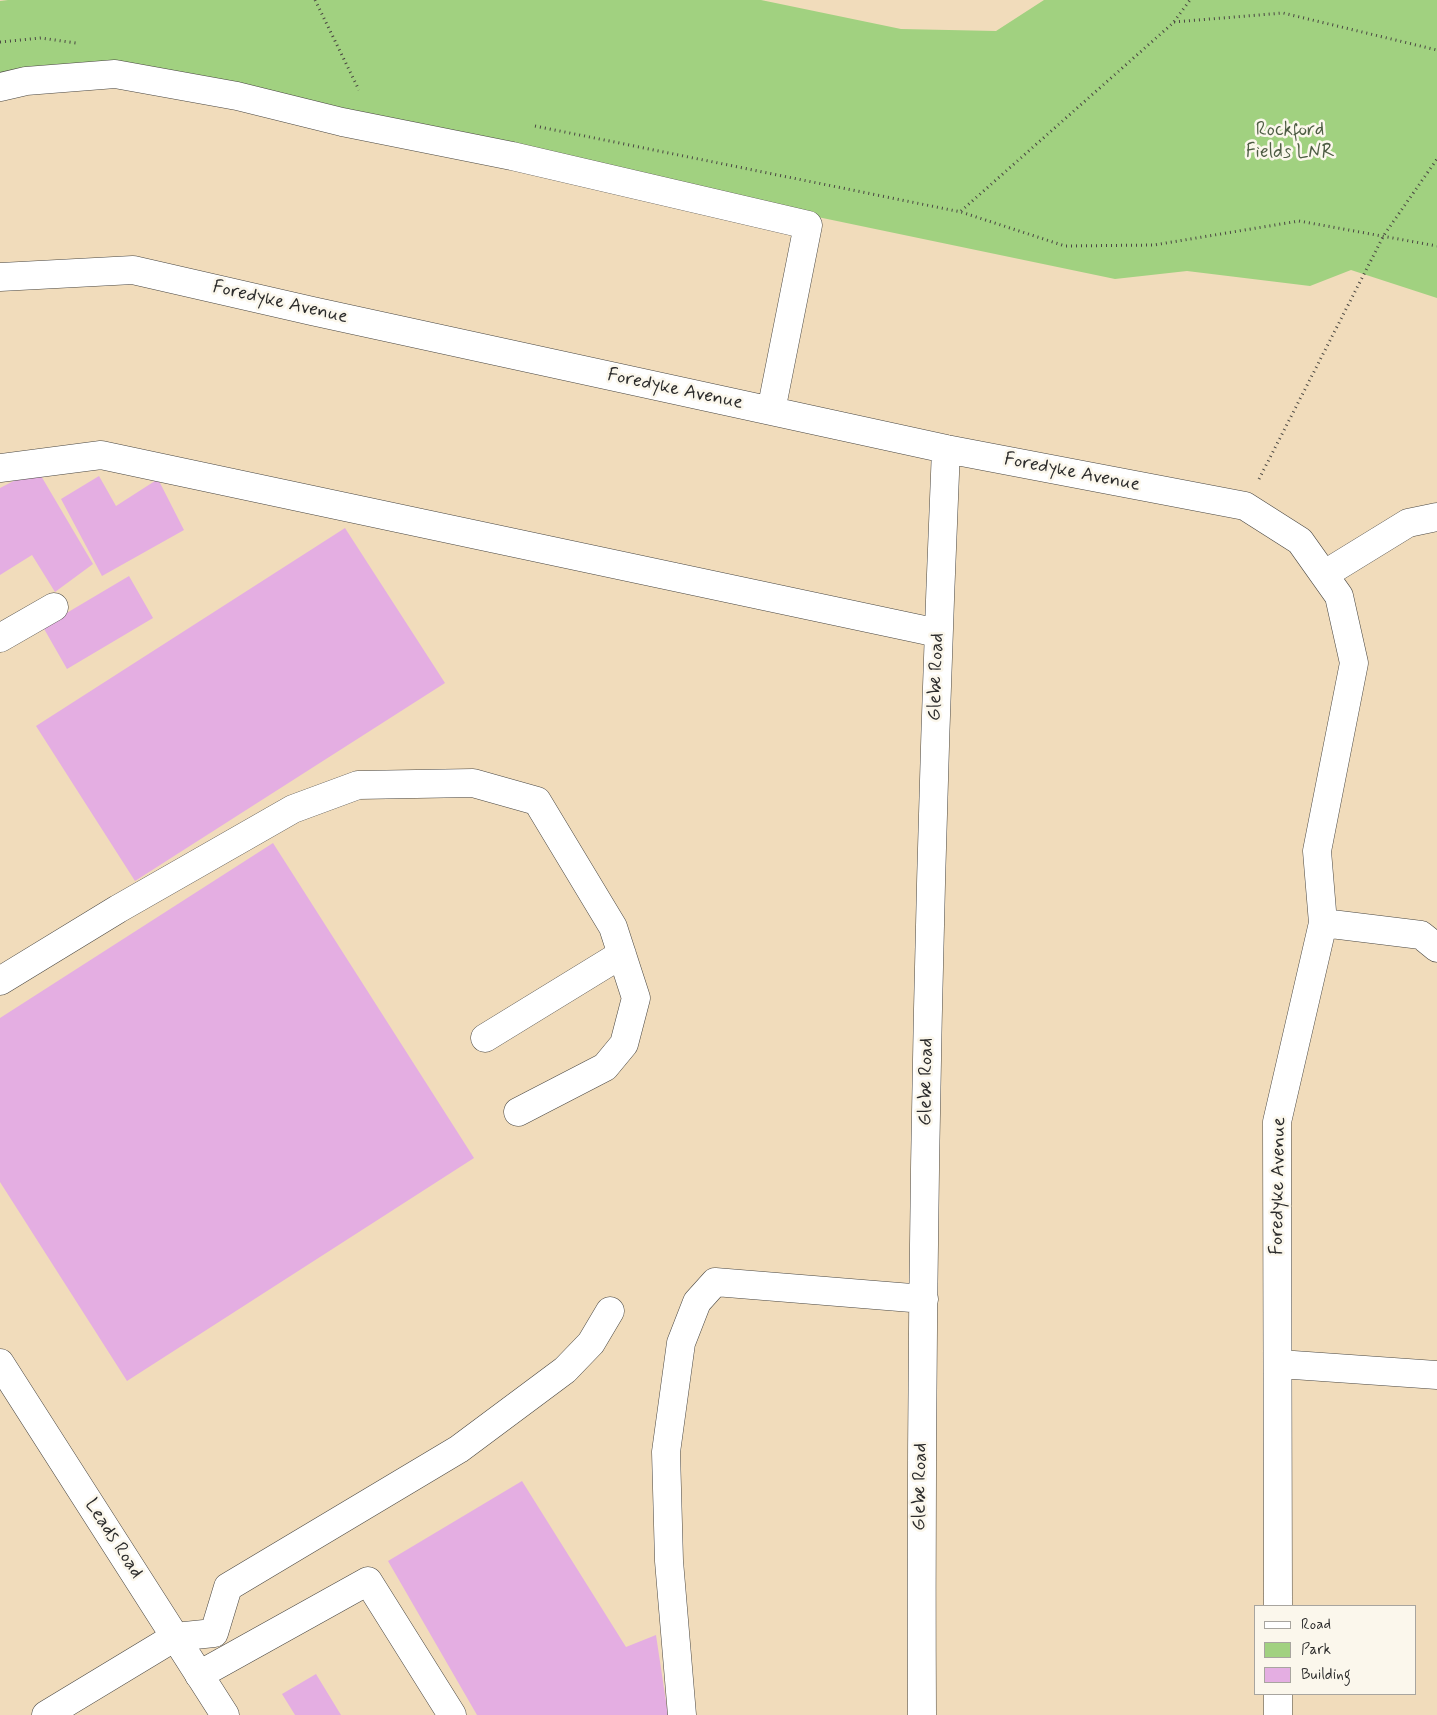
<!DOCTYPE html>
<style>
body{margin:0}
#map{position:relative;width:1437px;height:1715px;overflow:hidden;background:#f1dcbb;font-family:Mynerve,sans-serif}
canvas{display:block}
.legend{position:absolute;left:1254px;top:1605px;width:162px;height:90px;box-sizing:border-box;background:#fbf7ec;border:1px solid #a8a59f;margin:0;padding:6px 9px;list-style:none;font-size:15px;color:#2b2b2b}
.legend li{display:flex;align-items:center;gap:10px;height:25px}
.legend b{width:25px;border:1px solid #a8a59f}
</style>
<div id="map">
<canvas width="1437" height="1715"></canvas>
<ul class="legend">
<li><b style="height:6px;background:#fff"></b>Road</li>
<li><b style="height:14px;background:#a1d180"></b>Park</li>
<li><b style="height:14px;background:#e4aee2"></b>Building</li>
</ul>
</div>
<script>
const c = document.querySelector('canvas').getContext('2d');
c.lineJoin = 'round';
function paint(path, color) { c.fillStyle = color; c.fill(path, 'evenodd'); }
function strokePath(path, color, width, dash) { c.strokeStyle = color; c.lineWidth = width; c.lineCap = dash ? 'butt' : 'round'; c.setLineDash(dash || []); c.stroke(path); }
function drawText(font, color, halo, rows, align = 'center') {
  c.font = font + ' Mynerve,sans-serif'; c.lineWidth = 5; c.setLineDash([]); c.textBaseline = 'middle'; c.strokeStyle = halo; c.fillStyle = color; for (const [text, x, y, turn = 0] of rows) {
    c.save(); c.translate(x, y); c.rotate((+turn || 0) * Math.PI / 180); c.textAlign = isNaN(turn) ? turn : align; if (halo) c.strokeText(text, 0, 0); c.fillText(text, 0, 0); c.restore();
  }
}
const green = new Path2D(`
 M8,0h753l140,29 95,2 48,-31h393v298l-86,-28 -41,16 -123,-15 -72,8 -398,-83 -594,-127 -123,7v-75z`);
const building = new Path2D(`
 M37,469l56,95 -38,28 -23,-37 -32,20v-87z
 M99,476l17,30 42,-27 26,51 -82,46 -41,-77z
 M345,528l100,155 -310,198 -99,-155z
 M129,576l24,42 -86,51 -24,-42z
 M273,843l201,315 -347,223 -127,-199v-164z
 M522,1481l104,166 30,-12 12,80h-191l-89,-154z
 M316,1674l25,41h-46l-13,-21z`);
const path = new Path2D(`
 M315,0l44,90
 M1174,22l109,-9 154,37
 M0,42l41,-4 35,5
 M535,126l426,86 104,34 89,-1 145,-24 138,25
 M961,211l212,-188 17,-23
 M1259,479l125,-244 53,-76`);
const minor = new Path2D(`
 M0,87l26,-6 89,-7 122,22 105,26 170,34 296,69 -37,186
 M0,277l133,-7 179,41 634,138 299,57 55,35 39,55 15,67 -37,188 6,72 -46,199 1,484
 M0,468l101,-13 837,178
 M1325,574l83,-51 29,-6
 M0,638l54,-31
 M1323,923l98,12 16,13
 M0,981l118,-72 175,-100 65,-24 115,-2 64,18 76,126 23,71 -12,46 -19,23 -87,45
 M485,1038l137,-84
 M1279,1364l158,11
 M199,1675l169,-94 84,134
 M46,1715l129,-78 39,-4 14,-46 231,-138 106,-79 26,-27 19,-32
 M682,1715l-13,-154 -3,-109 15,-109 16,-41 18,-20 209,17
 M922,1715c-2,-422 6,-844 24,-1266
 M1278,1715v-21`);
const major = new Path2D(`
 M0,1363l225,352`);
const parkNames = [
 ["Rockford",1290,131],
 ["Fields LNR",1290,153]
];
const streetNames = [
 ["Foredyke Avenue",280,303,13],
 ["Foredyke Avenue",675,390,12],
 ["Foredyke Avenue",1072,473,11],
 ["Glebe Road",937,677,-88],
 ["Glebe Road",927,1082,-89],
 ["Foredyke Avenue",1279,1186,-89],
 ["Glebe Road",921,1487,-89],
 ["Leads Road",113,1539,57]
];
paint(green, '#a1d180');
paint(building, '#e4aee2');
strokePath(minor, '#494641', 29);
strokePath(major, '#494641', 29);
strokePath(path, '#494641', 3, [1, 4]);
strokePath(minor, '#fff', 28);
strokePath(major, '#fff', 28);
drawText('19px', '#4e5d44', '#fbf7ec', parkNames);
drawText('19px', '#2b2b2b', '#fbf7ec', streetNames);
</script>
